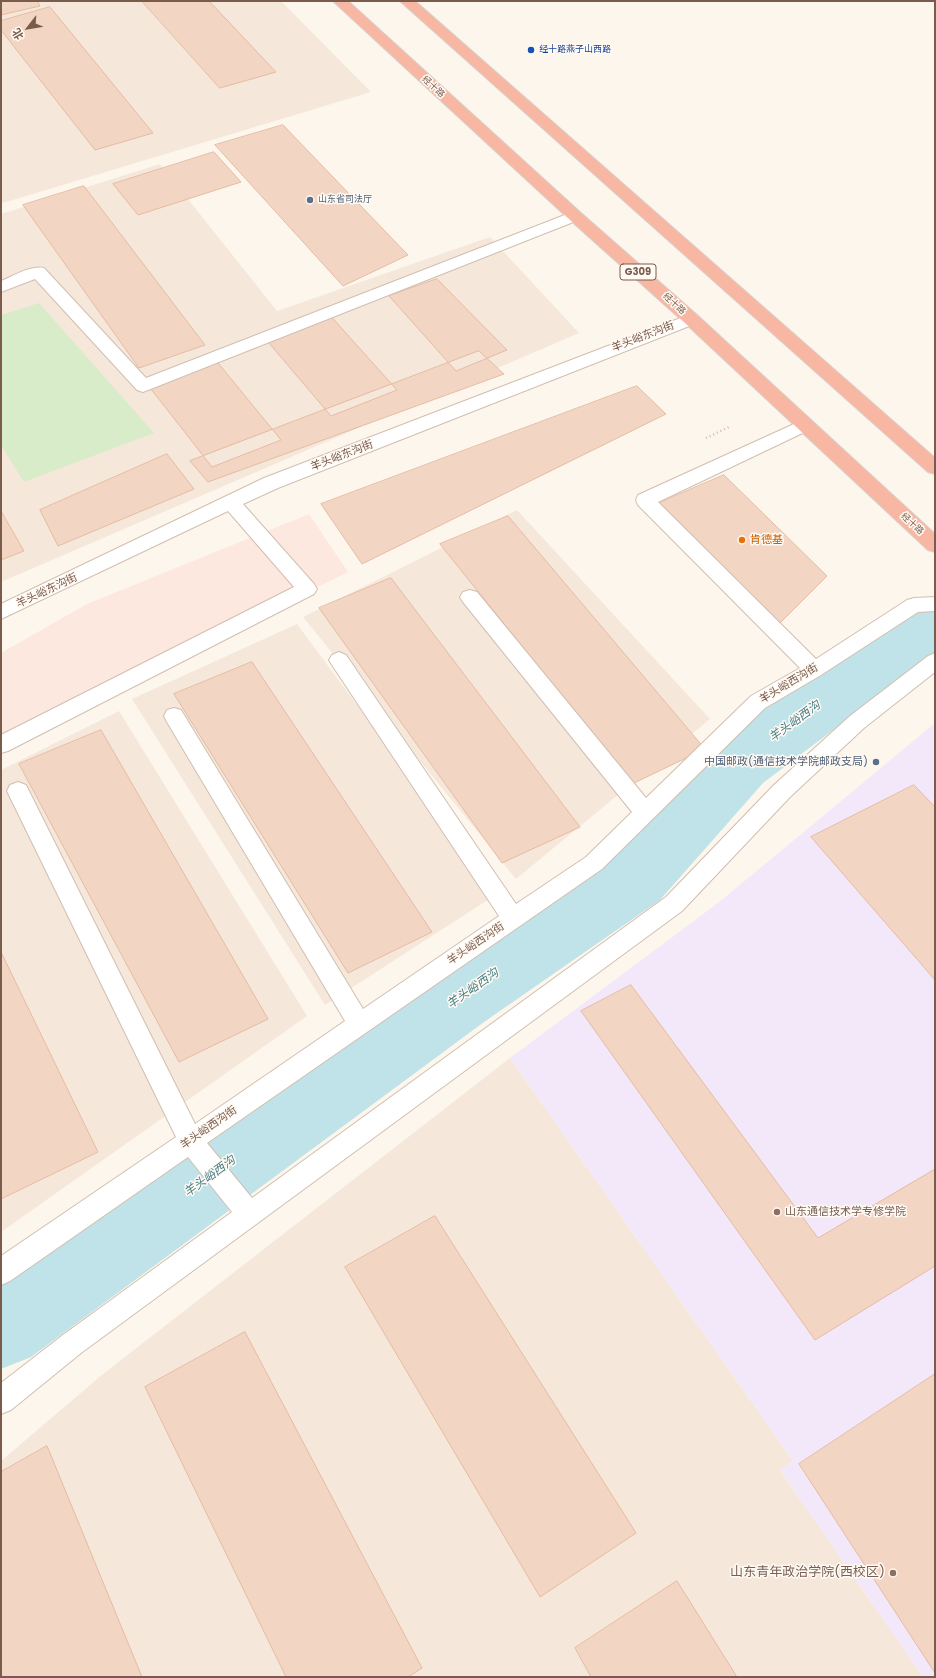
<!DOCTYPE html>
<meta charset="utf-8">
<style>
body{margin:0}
#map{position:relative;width:936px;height:1678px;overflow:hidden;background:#fdf6ec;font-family:Poppins,"Noto Sans SC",sans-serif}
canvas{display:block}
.frame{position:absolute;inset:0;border:2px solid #7a5c4d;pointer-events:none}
.north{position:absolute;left:8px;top:8px;width:40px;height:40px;-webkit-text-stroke:3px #fffaf3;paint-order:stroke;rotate:239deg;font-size:11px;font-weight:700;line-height:16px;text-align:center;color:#7a5c4d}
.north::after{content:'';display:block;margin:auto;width:14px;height:18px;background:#7a5c4d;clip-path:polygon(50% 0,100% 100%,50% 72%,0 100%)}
</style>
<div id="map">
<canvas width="936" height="1678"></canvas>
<div class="frame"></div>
<div class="north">北</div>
</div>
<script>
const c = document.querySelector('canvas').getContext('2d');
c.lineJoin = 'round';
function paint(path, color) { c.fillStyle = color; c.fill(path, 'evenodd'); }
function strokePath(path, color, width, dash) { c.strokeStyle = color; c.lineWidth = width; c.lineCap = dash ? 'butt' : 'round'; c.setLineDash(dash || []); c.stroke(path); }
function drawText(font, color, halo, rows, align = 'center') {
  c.font = font + ' Poppins,"Noto Sans SC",sans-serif'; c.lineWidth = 3; c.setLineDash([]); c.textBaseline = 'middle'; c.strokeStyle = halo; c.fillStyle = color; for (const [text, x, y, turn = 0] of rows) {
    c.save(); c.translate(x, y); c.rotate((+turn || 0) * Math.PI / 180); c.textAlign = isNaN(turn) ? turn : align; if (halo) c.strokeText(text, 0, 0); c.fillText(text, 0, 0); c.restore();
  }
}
const residential = new Path2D(`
 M1,1h280l90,91 -368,111 -2,-1z
 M160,164l117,147 213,-74 89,96 -578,249v-368z
 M517,510l193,209 -194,160 -213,-262z
 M297,624l200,270 -172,111 -193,-306z
 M119,711l188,305 -306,216v-462z
 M510,1058l283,403 -13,9 143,207h-894l-28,-66v-150l102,-87z`);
const commercial = new Path2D(`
 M309,514l39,58 -347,171v-90l86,-49z`);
const education = new Path2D(`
 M935,723v954h-12l-143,-207 13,-9 -283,-403 208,-155z`);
const green = new Path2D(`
 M39,303l115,130 -130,49 -23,-37v-130z`);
const river = new Path2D(`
 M925,603l10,3v47l-172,130 -103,117 -176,122 -453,335 -30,12v-93l429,-300 178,-118 107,-113 187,-135z`);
const building = new Path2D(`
 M1,1h36l3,5 -39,9z
 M142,1h67l67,71 -56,16z
 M50,7l103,126 -58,17 -94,-120v-9z
 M283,125l1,1 124,129 -65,31 -128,-141z
 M214,152l27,30 -103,33 -25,-31z
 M84,186l121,159 -66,23 -116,-163z
 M437,279l70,71 -51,21 -67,-75z
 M327,312l70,78 -66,26 -68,-80z
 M479,351l25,23 -296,108 -18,-21z
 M214,358l67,82 -69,27 -65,-83z
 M637,386l29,28 -304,150 -41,-60z
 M167,454l27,35 -136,57 -18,-36z
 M724,475l103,101 -48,48 -122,-120z
 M1,511l23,40 -23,9z
 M508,516l197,233 -73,35 -192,-240z
 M391,578l189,249 -78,36 -183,-255z
 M252,662l180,270 -84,41 -174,-279z
 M101,730l167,289 -89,43 -160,-298z
 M914,785l21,22v173l-124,-143z
 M1,952l97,200 -97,47z
 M631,985l187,253 117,-69v97l-120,74 -234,-329z
 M435,1216l201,317 -96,64 -195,-330z
 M245,1332l177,336 -14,9h-122l-141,-290z
 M935,1374v299l-136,-209z
 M47,1446l95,231h-141v-205z
 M677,1581l60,96h-146l-16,-29z`);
const path = new Path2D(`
 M706,438l25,-12`);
const minor = new Path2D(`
 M575,211l6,2 2,3 -2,3 -438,173 -6,-2 -102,-111 -34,13v-11c13,-5 29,-16 43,-13l102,110z
 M691,314l6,1 3,4 -3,4 -419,165 -35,16 71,80 3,5 -3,5 -306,157 -7,2v-18l293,-148 -66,-76 -227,108v-15l263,-126z
 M805,419l6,2 3,4 -3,4 -153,73 158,157 91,-59 7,-2 21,-1v14l-17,1 -97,63 -56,33 -163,161 -395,274 45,55 414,-301 108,-112 76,-69 78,-60 7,-3v19l-71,56 -74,69 -108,114 -601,442 -70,57 -10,4v-31l62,-48 169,-123 -44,-55 -178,124 -9,4v-29l175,-119 -169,-346 3,-6 8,-3 8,3 169,339 150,-103 -178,-299 -3,-6 3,-6 7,-2 7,2 182,299 136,-93 -167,-251 -3,-5 3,-5 7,-3 7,3 170,249 70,-47 46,-45 -169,-210 -3,-5 3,-5 7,-2 7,2 169,206 105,-102 49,-28 -162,-163 -2,-5 2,-5z`);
const highway = new Path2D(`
 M333,1h15l233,212 116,102 238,219v18l-7,-2 -243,-227 -116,-104z
 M400,1h15l520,457v16l-7,-2z`);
const markers = [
 [531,50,4,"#1a4fb4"],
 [310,200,4,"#5c6f8a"],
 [742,540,4,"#e8710a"],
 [876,762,4,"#5c6f8a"],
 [777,1212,4,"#8d6e63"],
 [893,1573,4,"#8d6e63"]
];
const farTransitnames = [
 ["经十路燕子山西路",539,50]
];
const farStreetnames = [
 ["经十路",433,87,42],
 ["经十路",674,304,42],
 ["经十路",912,524,42]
];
const farServicenames = [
 ["山东省司法厅",318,200]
];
const shields = [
 [638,272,36]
];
const shieldNames = [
 ["G309",638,272]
];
const streetNames = [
 ["羊头峪东沟街",643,337,-21],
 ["羊头峪东沟街",342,456,-21],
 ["羊头峪东沟街",47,591,-25],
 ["羊头峪西沟街",789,684,-31],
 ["羊头峪西沟街",476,944,-34],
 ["羊头峪西沟街",209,1128,-35]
];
const foodNames = [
 ["肯德基",750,540]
];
const serviceNames = [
 ["中国邮政(通信技术学院邮政支局)",868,762]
];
const educationNames = [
 ["山东通信技术学专修学院",785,1212]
];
const waterNames = [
 ["羊头峪西沟",795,722,-36],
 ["羊头峪西沟",473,989,-35],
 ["羊头峪西沟",210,1177,-36]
];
const nearEducationnames = [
 ["山东青年政治学院(西校区)",885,1573]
];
paint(residential, '#f5e8da');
paint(commercial, '#fde8e0');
paint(education, '#f3e8fa');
paint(green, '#d8ecc9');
paint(river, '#bfe3e8');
paint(building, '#f3d5c3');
strokePath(building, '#e6bba3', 1);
strokePath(minor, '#d1beb0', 2);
strokePath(highway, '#dad1cd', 2);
strokePath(path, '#d9b8a5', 2.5, [1, 3]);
paint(minor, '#fff');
paint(highway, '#f7b7a3');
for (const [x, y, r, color] of markers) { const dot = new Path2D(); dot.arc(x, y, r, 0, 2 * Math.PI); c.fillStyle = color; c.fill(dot); strokePath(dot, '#fffaf3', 1.5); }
drawText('9px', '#164399', '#fffaf3', farTransitnames, 'left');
drawText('9px', '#7a5c4d', '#fffaf3', farStreetnames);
drawText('9px', '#4e5e75', '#fffaf3', farServicenames, 'left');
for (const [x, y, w] of shields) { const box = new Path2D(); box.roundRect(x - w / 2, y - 8, w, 16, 3); c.fillStyle = '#fffaf3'; c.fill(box); strokePath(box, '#7a5c4d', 1); }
drawText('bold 10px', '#7a5c4d', null, shieldNames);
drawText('11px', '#7a5c4d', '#fffaf3', streetNames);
drawText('11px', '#c56008', '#fffaf3', foodNames, 'left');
drawText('11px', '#4e5e75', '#fffaf3', serviceNames, 'right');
drawText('11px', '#785e54', '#fffaf3', educationNames, 'left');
drawText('italic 12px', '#437c86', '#fffaf3', waterNames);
drawText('13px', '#785e54', '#fffaf3', nearEducationnames, 'right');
</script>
